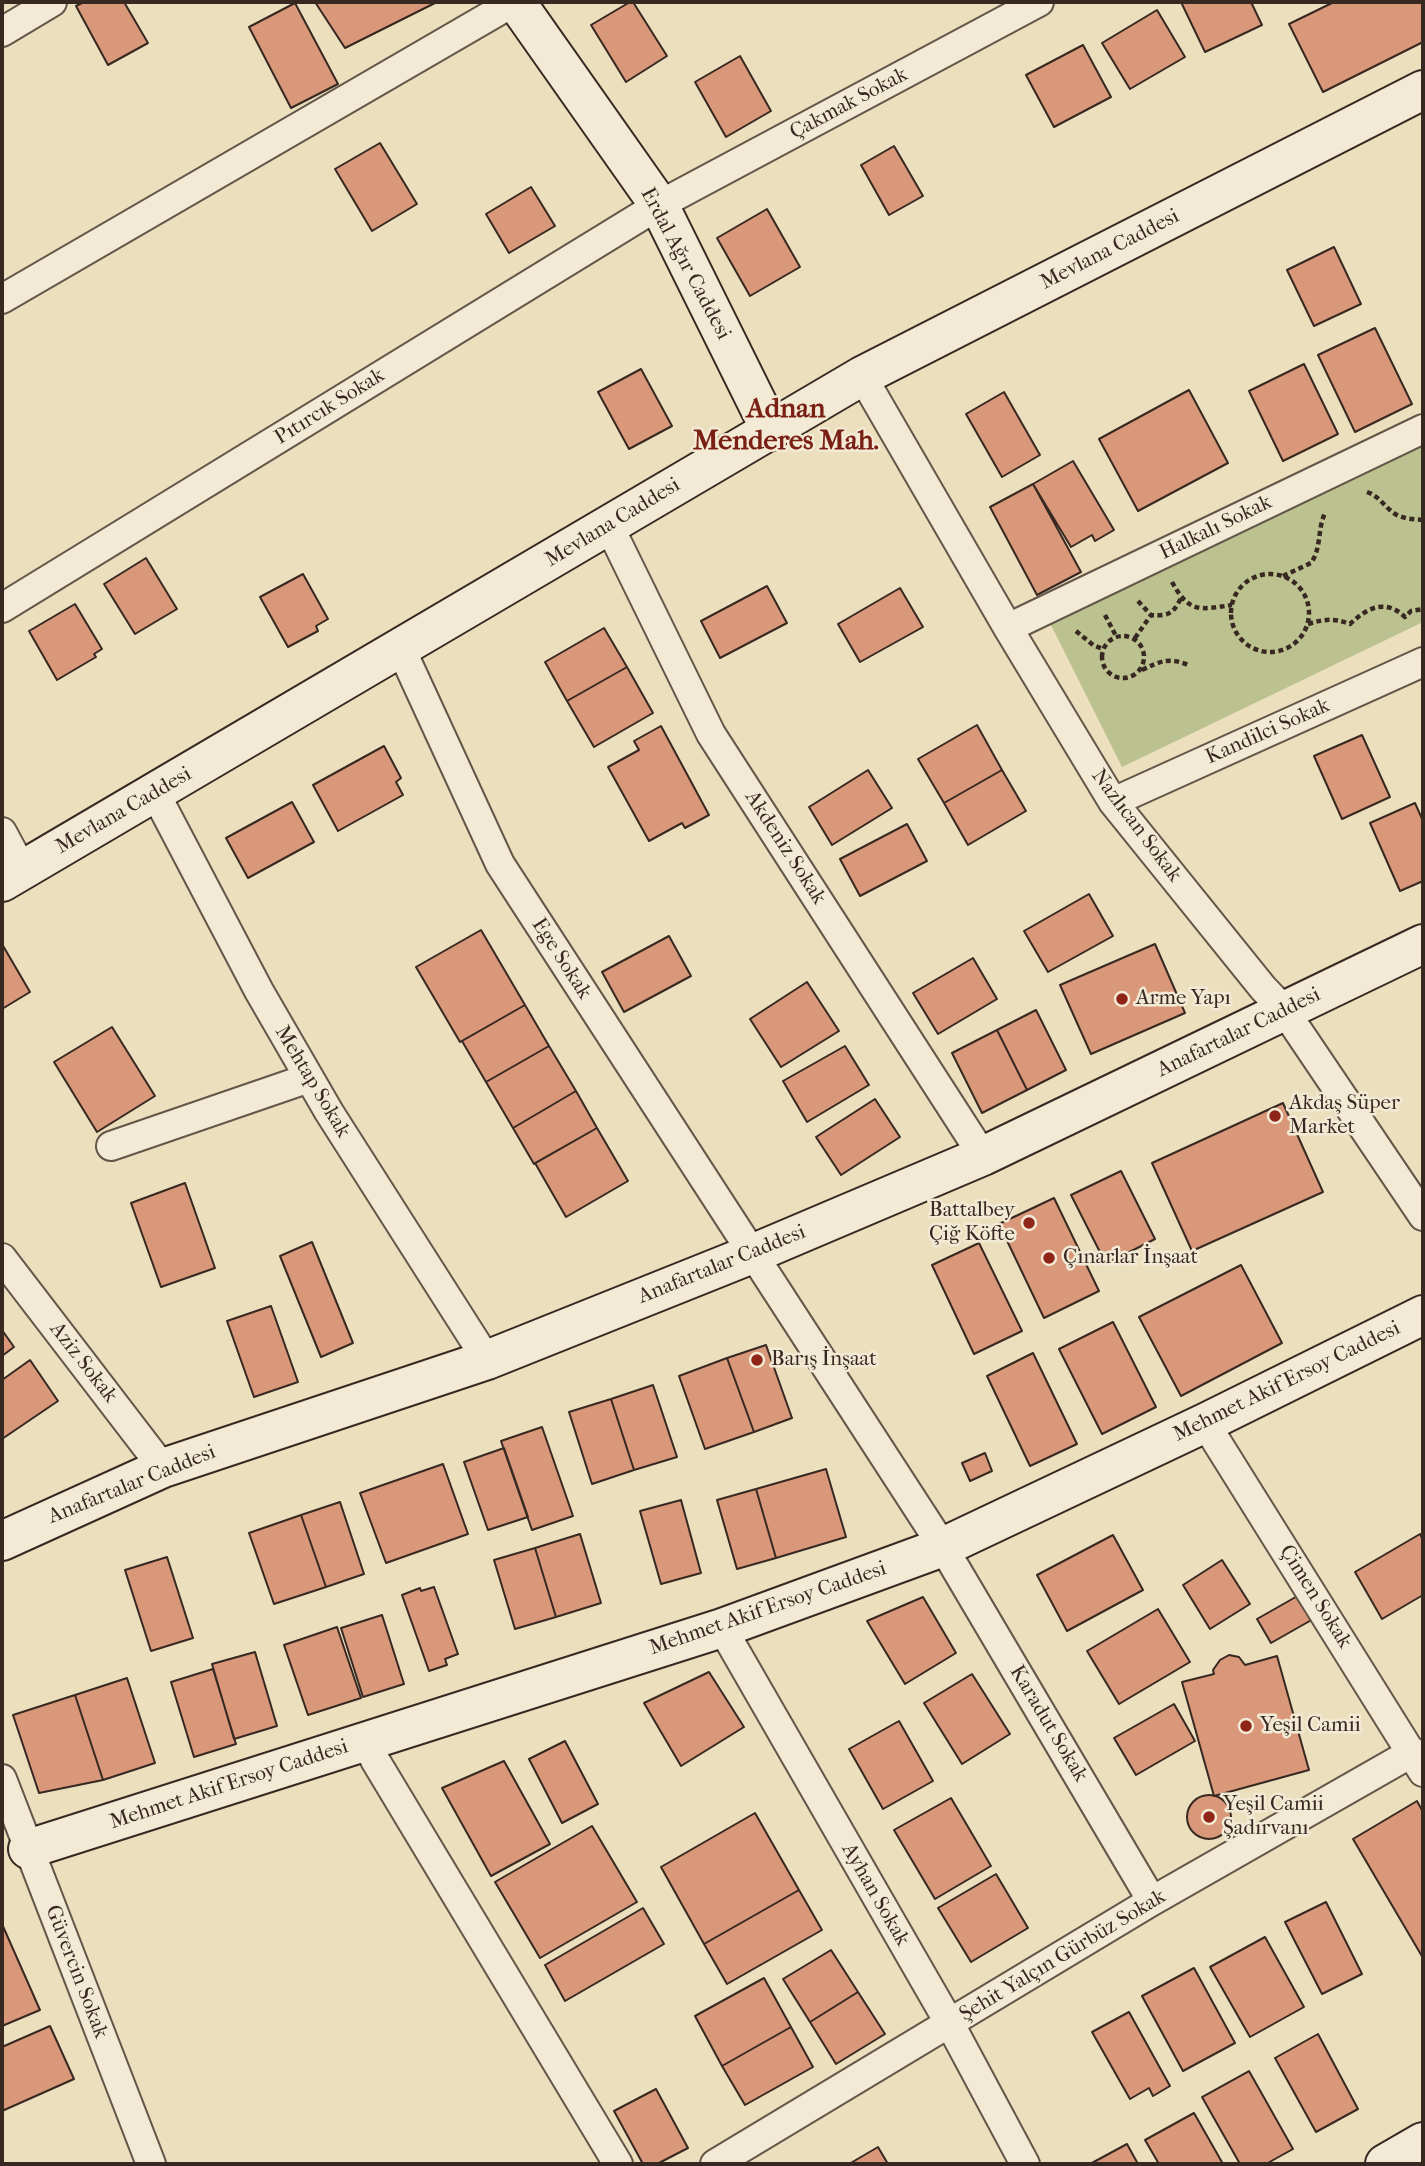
<!DOCTYPE html>
<meta charset="utf-8">
<style>
body{margin:0}
#map{position:relative;width:1425px;height:2166px;overflow:hidden;background:#ebdfbe;font-family:"IM FELL French Canon",serif}
canvas{display:block}
.frame{position:absolute;inset:0;border:4px solid #372821;pointer-events:none}
</style>
<div id="map">
<canvas width="1425" height="2166"></canvas>
<div class="frame"></div>
</div>
<script>
const c = document.querySelector('canvas').getContext('2d');
c.lineJoin = 'round';
function paint(path, color) { c.fillStyle = color; c.fill(path, 'evenodd'); }
function strokePath(path, color, width, dash) { c.strokeStyle = color; c.lineWidth = width; c.lineCap = dash ? 'butt' : 'round'; c.setLineDash(dash || []); c.stroke(path); }
function drawText(font, color, halo, rows, align = 'center') {
  c.font = font + ' "IM FELL French Canon",serif'; c.lineWidth = 5; c.setLineDash([]); c.textBaseline = 'middle'; c.strokeStyle = halo; c.fillStyle = color; for (const [text, x, y, turn = 0] of rows) {
    c.save(); c.translate(x, y); c.rotate((+turn || 0) * Math.PI / 180); c.textAlign = isNaN(turn) ? turn : align; if (halo) c.strokeText(text, 0, 0); c.fillText(text, 0, 0); c.restore();
  }
}
const green = new Path2D(`
 M1423,426v196l-301,145 -72,-144z`);
const building = new Path2D(`
 M84,2h40l24,41 -40,22 -32,-59z
 M315,2h122l-92,46z
 M630,2h3l34,54 -41,26 -35,-57z
 M1181,2h70l11,23 -57,27z
 M1334,2h89v40l-100,50 -34,-68z
 M295,3l43,81 -47,24 -42,-81z
 M1157,10l28,47 -55,32 -28,-46z
 M1083,45l28,52 -57,30 -28,-52z
 M740,56l31,55 -45,26 -31,-55z
 M380,143l37,61 -45,27 -37,-62z
 M894,146l29,50 -34,19 -28,-50z
 M531,187l24,39 -46,27 -23,-39z
 M767,209l33,58 -50,29 -33,-58z
 M1334,247l27,57 -47,22 -27,-56z
 M1375,328l37,76 -57,28 -37,-77z
 M1304,364l34,70 -55,27 -34,-70z
 M641,369l31,57 -43,23 -31,-57z
 M1189,390l39,73 -90,48 -39,-72z
 M1004,392l36,63 -38,22 -36,-63z
 M1073,461l41,69 -19,11 -3,-6 -21,12 -38,-63z
 M1033,484l48,88 -44,23 -47,-88z
 M146,558l31,51 -42,25 -31,-50z
 M303,574l25,45 -12,7 2,5 -30,16 -28,-50z
 M767,586l20,37 -67,35 -19,-37z
 M900,588l23,39 -63,35 -22,-38z
 M75,604l27,45 -8,5 2,3 -39,23 -28,-49z
 M604,628l23,39 -60,34 -22,-39z
 M627,667l26,46 -59,34 -27,-46z
 M977,725l25,45 -58,33 -26,-44z
 M661,726l48,89 -24,13 -3,-5 -33,18 -41,-74 31,-17 -5,-9z
 M1362,735l28,62 -48,22 -28,-63z
 M384,746l17,32 -5,4 7,13 -65,36 -25,-46z
 M868,770l24,38 -60,37 -23,-38z
 M1002,770l24,41 -58,34 -24,-42z
 M292,802l22,40 -66,36 -22,-40z
 M1415,803l8,18v60l-23,10 -30,-68z
 M907,824l20,37 -67,35 -20,-37z
 M1089,894l24,42 -65,36 -24,-41z
 M481,930l44,75 -65,37 -44,-75z
 M669,936l22,40 -67,36 -22,-40z
 M2,944l28,48 -28,17z
 M1155,944l30,69 -94,41 -31,-69z
 M973,958l24,41 -59,35 -25,-41z
 M807,982l32,49 -58,36 -31,-48z
 M525,1005l24,41 -63,36 -24,-41z
 M1036,1010l30,60 -39,20 -30,-60z
 M112,1027l43,69 -58,36 -43,-70z
 M997,1030l30,60 -45,23 -30,-60z
 M549,1046l27,45 -63,37 -27,-46z
 M845,1046l24,39 -62,37 -24,-41z
 M576,1091l21,37 -63,36 -21,-36z
 M875,1099l25,38 -59,38 -25,-38z
 M1283,1103l40,89 -131,59 -40,-88z
 M597,1128l31,53 -62,36 -31,-54z
 M1121,1171l34,68 -49,25 -35,-69z
 M185,1183l30,85 -54,19 -30,-84z
 M1054,1198l45,93 -55,27 -45,-94z
 M312,1242l41,101 -32,14 -41,-101z
 M979,1243l43,88 -48,23 -42,-89z
 M1241,1265l41,78 -101,53 -42,-79z
 M271,1306l27,76 -44,15 -27,-76z
 M1113,1322l43,85 -54,27 -43,-85z
 M2,1330l12,17 -12,9z
 M766,1345l26,73 -38,14 -27,-74z
 M1033,1353l44,91 -47,22 -43,-90z
 M727,1358l27,74 -49,17 -26,-73z
 M30,1360l28,41 -56,38v-59z
 M653,1385l24,72 -43,13 -23,-71z
 M611,1399l23,71 -42,14 -23,-72z
 M542,1427l31,89 -41,14 -31,-89z
 M504,1448l24,69 -40,13 -24,-68z
 M985,1453l7,18 -22,10 -8,-18z
 M443,1464l25,70 -82,29 -26,-70z
 M826,1469l20,68 -70,21 -20,-69z
 M756,1489l20,69 -39,11 -20,-69z
 M681,1500l20,73 -40,11 -21,-73z
 M340,1502l24,72 -38,13 -25,-72z
 M301,1515l25,72 -52,17 -25,-71z
 M580,1534l21,69 -45,14 -21,-69z
 M1420,1534l3,6v55l-41,24 -27,-47z
 M1113,1535l30,55 -76,41 -30,-56z
 M535,1548l21,69 -41,12 -21,-69z
 M167,1557l26,81 -42,13 -26,-81z
 M1222,1560l28,44 -40,25 -27,-44z
 M434,1587l24,67 -13,5 2,6 -18,6 -27,-76 18,-7 1,3z
 M1301,1594l14,24 -44,25 -14,-24z
 M923,1597l33,56 -51,31 -38,-63z
 M1158,1609l32,53 -71,42 -32,-53z
 M382,1615l22,69 -41,13 -22,-69z
 M337,1627l24,71 -53,17 -24,-70z
 M255,1652l22,74 -43,13 -22,-75z
 M1229,1655l10,2 6,8 32,-9 32,114 -95,26 -32,-114 32,-8 -1,-4 7,-10z
 M213,1669l23,75 -42,13 -23,-75z
 M709,1672l35,55 -63,39 -37,-63z
 M972,1674l38,60 -48,30 -38,-61z
 M127,1678l28,85 -52,17 -28,-85z
 M75,1695l28,85 -64,13 -26,-78z
 M1174,1704l21,37 -59,34 -22,-37z
 M899,1721l34,60 -50,28 -34,-60z
 M565,1741l33,63 -36,19 -33,-64z
 M504,1761l46,83 -59,32 -49,-88z
 M1187 1817a22 22 0 1 1 44 0a22 22 0 1 1-44 0Z
 M951,1798l40,68 -56,33 -41,-69z
 M1417,1801l6,11v146l-70,-119z
 M755,1813l44,77 -95,54 -43,-77z
 M592,1826l45,76 -97,56 -45,-76z
 M996,1874l32,54 -57,34 -33,-54z
 M799,1890l23,40 -95,54 -23,-40z
 M1326,1902l36,72 -40,20 -37,-72z
 M643,1908l21,36 -99,57 -20,-36z
 M2,1924l38,86 -38,16z
 M1265,1937l39,70 -54,30 -40,-70z
 M831,1950l27,42 -48,30 -27,-43z
 M1194,1968l41,75 -52,28 -41,-75z
 M764,1978l27,49 -69,39 -27,-50z
 M858,1992l27,42 -49,30 -26,-42z
 M1129,2012l41,74 -17,10 -4,-8 -19,11 -38,-67z
 M50,2026l24,53 -72,32v-64z
 M791,2027l22,40 -68,38 -23,-39z
 M1318,2034l40,75 -42,23 -41,-74z
 M1249,2071l44,78 -27,15h-26l-38,-67z
 M656,2089l32,59 -31,16h-14l-29,-53z
 M1194,2113l29,51h-64l-14,-24z
 M1127,2144l11,20h-48z
 M878,2147l10,17h-39z`);
const path = new Path2D(`
 M1367,492c11,4 15,11 23,18 9,9 22,9 33,10
 M1231 613a39 39 0 1 1 78 0a39 39 0 1 1-78 0Z
 M1283,576l28,-13c11,-16 6,-33 14,-50
 M1172,582c17,31 27,28 60,23
 M1138,601l13,14c18,1 22,-1 30,-17
 M1105,615l11,21
 M1308,624c16,-5 26,-6 42,0 17,-16 35,-26 55,-7l6,-6 12,-2
 M1076,631l17,14 10,4
 M1102 657a21 21 0 1 1 42 0a21 21 0 1 1-42 0Z
 M1135,638l16,-23
 M1142,670c18,-9 28,-13 46,-5`);
const street = new Path2D(`
 M2,32l50,-30
 M2,299l512,-297
 M862,376l146,252 105,174 150,186 21,22 139,206
 M609,526l102,208 272,422
 M2,608l657,-403 380,-203
 M1008,628l415,-199
 M401,649l99,215 443,683 209,354
 M155,793l104,198 70,121 158,248
 M1113,802l310,-140
 M2,832l20,37
 M111,1146l198,-68
 M2,1258l161,210
 M1205,1423l218,349
 M722,1628l228,396 75,140
 M366,1741l9,19 243,404
 M2,1779l149,385
 M715,2164l437,-263 261,-149`);
const secondary = new Path2D(`
 M516,2l143,203 112,226
 M2,882l860,-506 561,-286
 M2,1541l161,-73 324,-108 265,-106 231,-98 440,-212
 M28,1849l694,-221 221,-81 262,-124 218,-108
 M1385,2164l38,-22`);
const markers = [
 [1122,999,7,"#8f2418"],
 [1275,1116,7,"#8f2418"],
 [1029,1223,7,"#8f2418"],
 [1049,1258,7,"#8f2418"],
 [757,1360,7,"#8f2418"],
 [1246,1726,7,"#8f2418"],
 [1209,1817,7,"#8f2418"]
];
const streetNames = [
 ["Çakmak Sokak",849,104,-28],
 ["Mevlana Caddesi",1110,250,-27],
 ["Erdal Ağır Caddesi",685,264,62],
 ["Pıtırcık Sokak",330,407,-32],
 ["Mevlana Caddesi",613,523,-31],
 ["Halkalı Sokak",1216,528,-26],
 ["Kandilci Sokak",1268,732,-24],
 ["Mevlana Caddesi",124,811,-30],
 ["Nazlıcan Sokak",1136,826,53],
 ["Akdeniz Sokak",785,848,57],
 ["Ege Sokak",561,959,57],
 ["Anafartalar Caddesi",1239,1033,-26],
 ["Mehtap Sokak",312,1082,59],
 ["Anafartalar Caddesi",722,1265,-22],
 ["Aziz Sokak",83,1363,52],
 ["Mehmet Akif Ersoy Caddesi",1287,1382,-26],
 ["Anafartalar Caddesi",132,1485,-22],
 ["Çimen Sokak",1315,1597,58],
 ["Mehmet Akif Ersoy Caddesi",768,1609,-19],
 ["Karadut Sokak",1048,1724,59],
 ["Mehmet Akif Ersoy Caddesi",229,1785,-18],
 ["Ayhan Sokak",875,1895,60],
 ["Şehit Yalçın Gürbüz Sokak",1063,1956,-31],
 ["Güvercin Sokak",76,1972,69]
];
const poiNames = [
 ["Arme Yapı",1136,999],
 ["Akdaş Süper",1289,1104],
 ["Market",1289,1128],
 ["Battalbey",1015,1211,"right"],
 ["Çiğ Köfte",1015,1235,"right"],
 ["Çınarlar İnşaat",1063,1258],
 ["Barış İnşaat",771,1360],
 ["Yeşil Camii",1260,1726],
 ["Yeşil Camii",1223,1805],
 ["Şadırvanı",1223,1829]
];
const districtNames = [
 ["Adnan",786,410],
 ["Menderes Mah.",786,442]
];
paint(green, '#bbc18f');
paint(building, '#d99879');
strokePath(building, '#372821', 2);
strokePath(street, '#645648', 32);
strokePath(secondary, '#372821', 42);
strokePath(path, '#372821', 4.5, [5, 3.5]);
strokePath(street, '#f2ead5', 28);
strokePath(secondary, '#f2ead5', 38);
for (const [x, y, r, color] of markers) { const dot = new Path2D(); dot.arc(x, y, r, 0, 2 * Math.PI); c.fillStyle = color; c.fill(dot); strokePath(dot, '#f2ead5', 2.5); }
drawText('21px', '#372821', '#f2ead5', streetNames);
drawText('21px', '#372821', '#f2ead5', poiNames, 'left');
drawText('bold 28px', '#7a1f14', '#f2ead5', districtNames);
</script>
